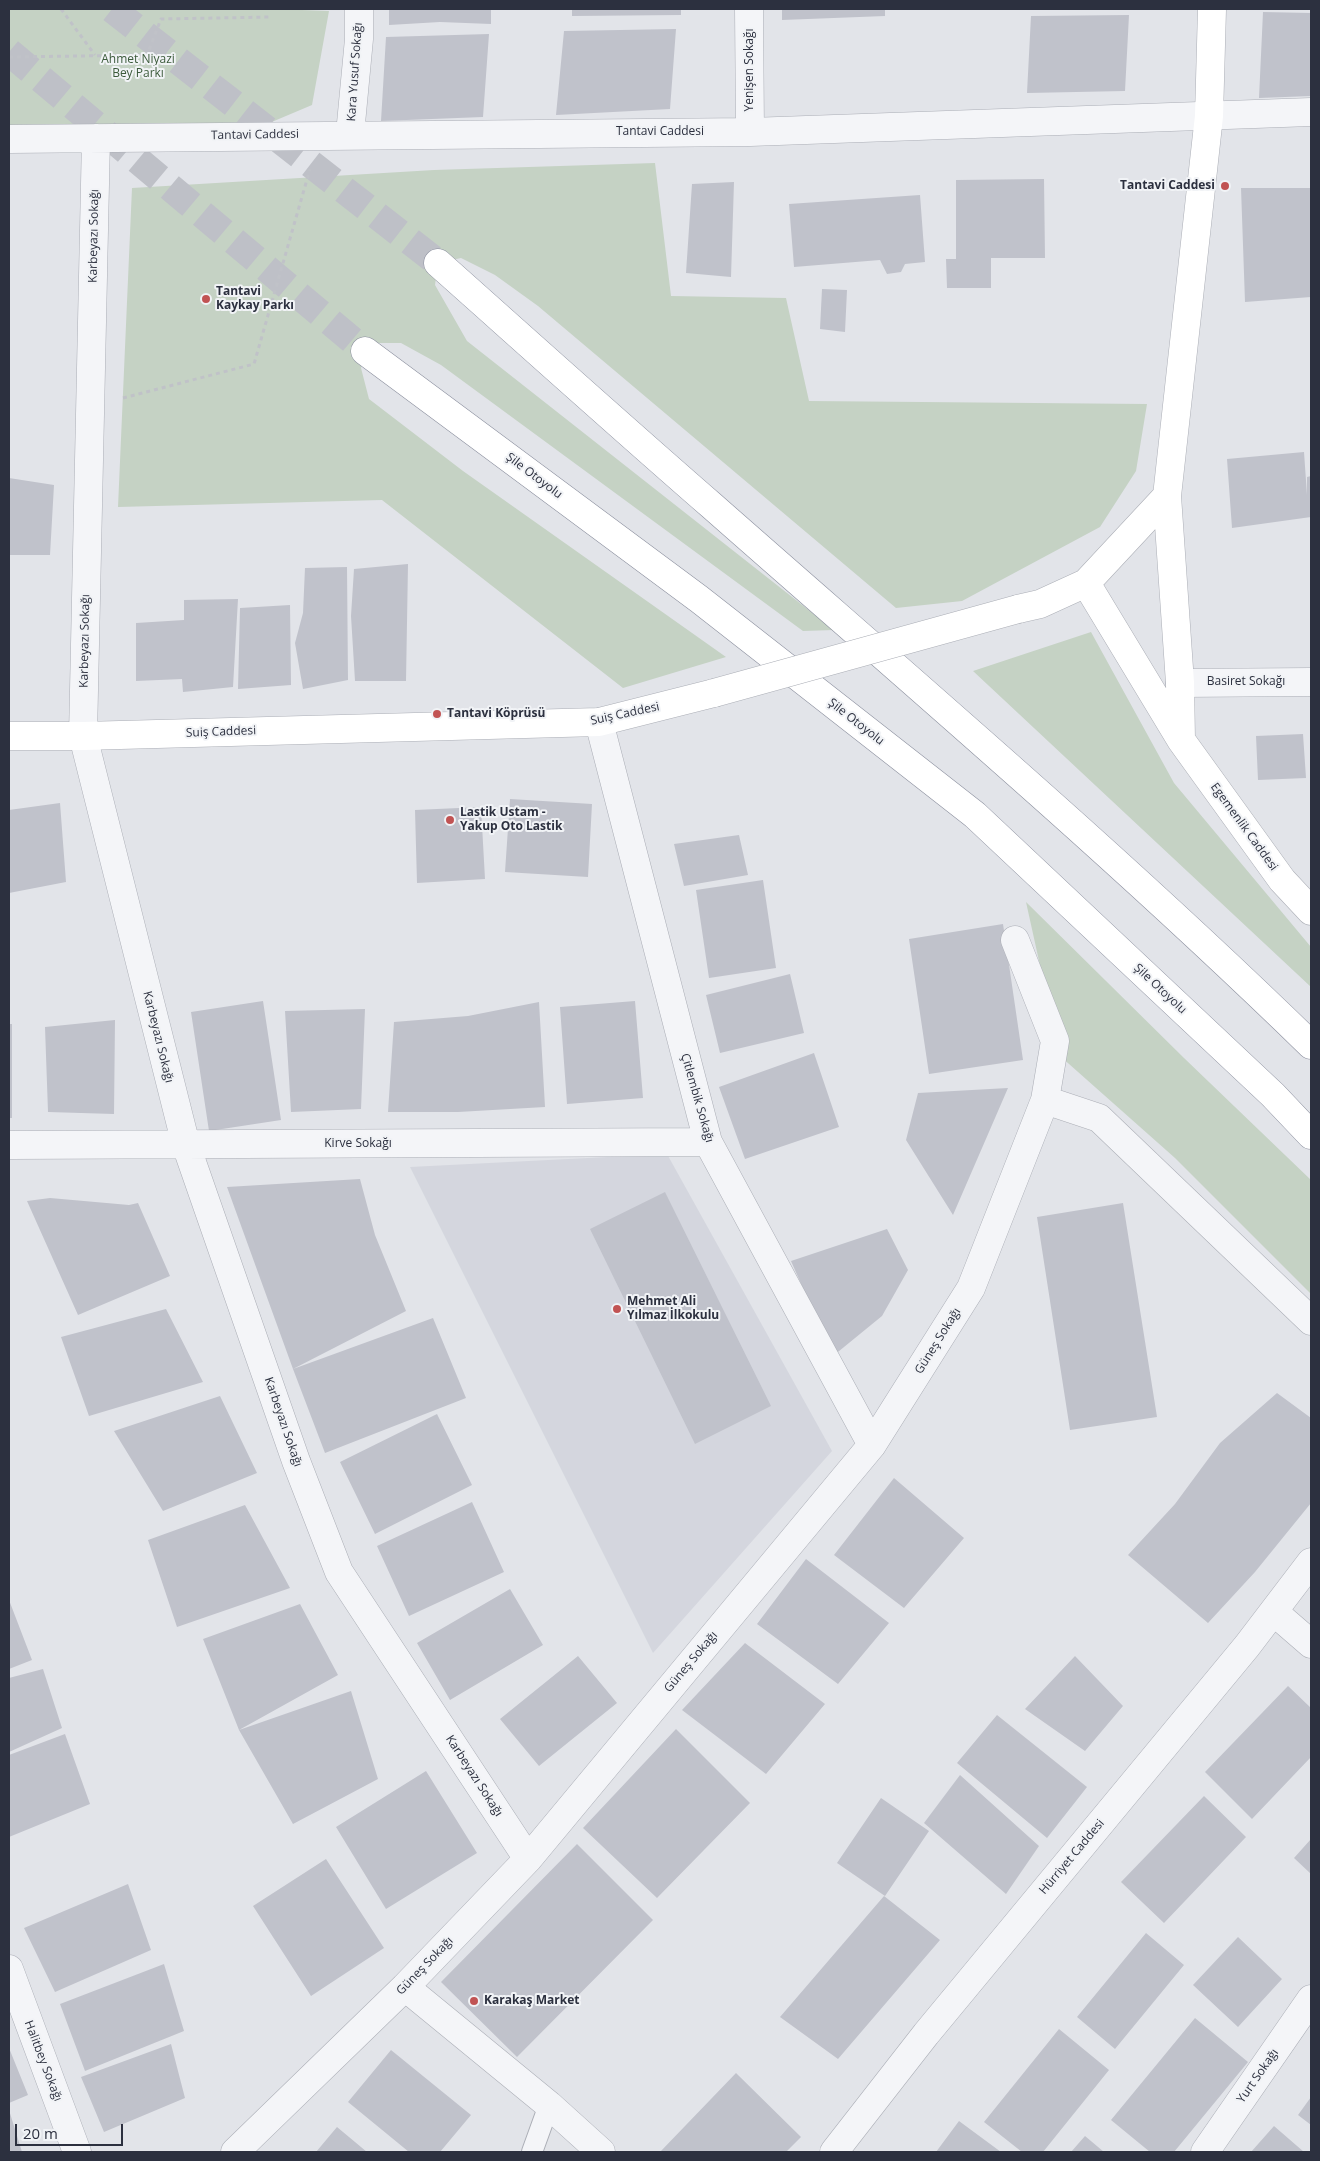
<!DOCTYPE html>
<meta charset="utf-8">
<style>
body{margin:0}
#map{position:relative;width:1320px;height:2161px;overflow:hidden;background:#e2e4e9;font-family:"Open Sans",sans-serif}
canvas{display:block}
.frame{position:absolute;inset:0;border:10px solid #2c303f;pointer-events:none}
.scale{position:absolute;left:15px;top:2124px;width:108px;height:22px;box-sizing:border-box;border:2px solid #2c303f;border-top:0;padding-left:6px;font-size:15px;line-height:18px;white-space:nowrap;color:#2c303f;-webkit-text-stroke:4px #f1f3f6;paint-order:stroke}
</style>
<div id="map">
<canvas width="1320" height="2161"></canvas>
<div class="frame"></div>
<div class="scale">20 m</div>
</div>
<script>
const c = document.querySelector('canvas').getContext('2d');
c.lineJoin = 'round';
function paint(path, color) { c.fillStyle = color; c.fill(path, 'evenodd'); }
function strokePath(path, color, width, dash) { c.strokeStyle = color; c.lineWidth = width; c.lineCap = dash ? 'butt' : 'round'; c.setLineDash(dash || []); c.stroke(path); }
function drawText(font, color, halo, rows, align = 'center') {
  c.font = font + ' "Open Sans",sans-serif'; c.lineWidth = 4; c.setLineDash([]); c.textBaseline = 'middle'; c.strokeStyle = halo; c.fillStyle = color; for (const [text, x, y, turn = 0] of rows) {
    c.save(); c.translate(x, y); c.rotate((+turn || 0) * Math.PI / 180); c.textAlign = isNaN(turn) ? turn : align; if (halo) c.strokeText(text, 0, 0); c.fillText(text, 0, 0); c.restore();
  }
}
const built = new Path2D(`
 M667,1154l165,297 -179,202 -243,-486z`);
const green = new Path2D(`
 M9,9h266l54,2 -17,94 -45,19 -258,1z
 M655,163l16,133 115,2 23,103 338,3 -11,67 -36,56 -138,74 -66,7 -358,-302 -43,-31 -34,-17 -23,5 -3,22 32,56 367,289 -31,1 -362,-266 -40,-22h-22l-13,8 -5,17 8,31 94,72 263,186 -103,31 -241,-188 -264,7 14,-319 302,-18z
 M1091,632l83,151 137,164v40l-338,-316z
 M1026,902l158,156 127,122v114l-136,-136 -115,-102z`);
const building = new Path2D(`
 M389,9h102v15l-51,-2 -51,3z
 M572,9h109v6l-109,1z
 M782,9h103v7l-103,4z
 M1263,12l48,1v83l-52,2z
 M1129,15l-4,76 -98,2 4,-77z
 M676,29l-6,80 -114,6 8,-84z
 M489,34l-6,83 -102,4 5,-84z
 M1044,179l1,79h-54v30h-44l-1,-29h10v-79z
 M734,182l-3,95 -45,-4 6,-89z
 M1241,188h70v109l-66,5z
 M920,195l5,67 -20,2 -4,8 -14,2 -7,-14 -86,7 -5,-63z
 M822,289l25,1 -2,42 -25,-3z
 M1304,452l3,43v-18l4,-1v41l-79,11 -5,-69z
 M9,478l45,7 -4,70h-41z
 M408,564l-2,117h-51l-4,-65 3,-47z
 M347,567l1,113 -45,9 -8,-46 8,-30 2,-45z
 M238,599l-5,88 -50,5 -1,-13 -46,2v-58l48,-3v-20z
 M290,605l1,80 -53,4 2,-81z
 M1303,734l3,44 -48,2 -2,-44z
 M510,799l82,5 -4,73 -83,-5z
 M60,803l6,79 -57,11v-83z
 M481,807l4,72 -68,4 -2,-73z
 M739,835l9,40 -64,11 -10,-42z
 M763,880l13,88 -67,10 -13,-88z
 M1003,924l20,136 -94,14 -20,-135z
 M790,974l14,59 -84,20 -14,-58z
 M263,1001l18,119 -72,11 -18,-119z
 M635,1001l8,97 -76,6 -7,-97z
 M539,1002l6,105 -87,5h-70l6,-90 74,-6z
 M365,1009l-4,100 -70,3 -6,-101z
 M115,1020l-1,94 -66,-2 -3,-85z
 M9,1024h3v94h-3z
 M814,1053l25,74 -94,32 -26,-72z
 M1008,1088l-55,127 -47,-75 12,-47z
 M360,1179l15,56 31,76 -113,58 -66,-182z
 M665,1192l106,214 -76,38 -105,-215z
 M50,1198l79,7 9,-2 32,73 -92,39 -51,-114z
 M1123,1203l34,214 -87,13 -33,-213z
 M887,1229l21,41 -26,46 -49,40 -42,-95z
 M166,1309l37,73 -114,34 -28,-79z
 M433,1318l33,80 -141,55 -32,-84z
 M1277,1393l34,25v85l-56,69 -47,51 -80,-68 47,-51 45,-61z
 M220,1396l37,77 -94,38 -49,-80z
 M437,1414l35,71 -97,49 -35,-72z
 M894,1478l70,60 -60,70 -70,-53z
 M472,1502l32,70 -95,44 -32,-70z
 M245,1505l45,83 -113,39 -29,-87z
 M806,1559l83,64 -51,61 -81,-60z
 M510,1589l33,56 -93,55 -33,-57z
 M9,1600l23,60 -23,9z
 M300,1604l38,71 -99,55 -36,-91z
 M745,1643l80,61 -59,70 -84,-64z
 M578,1656l39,47 -78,63 -39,-47z
 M1075,1656l48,50 -38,45 -60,-42z
 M43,1669l19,59 -53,24v-74z
 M1288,1686l23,22v49l-59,62 -47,-47z
 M351,1691l27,88 -85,45 -54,-94z
 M997,1715l90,72 -40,51 -90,-75z
 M676,1729l74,74 -93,95 -74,-70z
 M65,1734l25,70 -81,33v-82z
 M426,1771l51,82 -91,56 -50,-82z
 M960,1775l79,71 -33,48 -82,-71z
 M1204,1796l42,41 -82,86 -43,-41z
 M881,1798l48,33 -44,65 -48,-33z
 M1311,1839v35l-17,-16z
 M577,1844l76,76 -136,137 -76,-75z
 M326,1859l58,89 -73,48 -58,-90z
 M128,1884l23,66 -96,42 -31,-64z
 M884,1896l56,44 -102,119 -58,-42z
 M1146,1933l38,32 -69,84 -38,-32z
 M1238,1937l44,42 -44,48 -45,-42z
 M164,1964l20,67 -99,40 -25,-67z
 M1195,2018l53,44 -74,90h-24l-39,-32z
 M1059,2029l50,41 -66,82h-21l-38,-30z
 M171,2044l14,54 -81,34 -23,-55z
 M9,2048l19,47 -19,8z
 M391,2050l80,65 -31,37h-31l-61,-50z
 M736,2073l65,64 -15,15h-126z
 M1311,2097v28l-13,-10z
 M9,2110l13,42h-13z
 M959,2121l42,31h-65z
 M1274,2126l30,26h-53z
 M337,2127l30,25h-51z
 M1085,2136l19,16h-33z`);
const highwayTunnel = new Path2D(`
 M112,9l326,254
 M9,52l356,299`);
const path = new Path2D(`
 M61,9l34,46
 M9,57l138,-2 14,-36 110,-2
 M123,398l131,-34 56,-195`);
const lane = new Path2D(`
 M532,2152l17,-47`);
const street = new Path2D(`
 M749,9l1,123
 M350,134l9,-95v-30
 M96,138l-13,598 103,409 110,316 43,111 189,287
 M9,139l741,-7 561,-20
 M1180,683l131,-1
 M599,722l109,420 164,303
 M1045,1100l54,18 212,203
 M9,1145l699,-3
 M1274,1612l37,32
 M9,1969l68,183
 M405,1987l144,118 52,47
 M235,2152l170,-165 123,-128 344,-414 99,-157 74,-188 10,-59 -40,-101
 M834,2152l92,-118 321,-388 64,-84
 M1205,2152l106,-153`);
const secondary = new Path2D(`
 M1086,583l95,157 101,140 29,31
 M1018,609l22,-5 46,-21 81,-87
 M9,736h74l516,-14 115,-29
 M1181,740l-1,-57 -13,-187 42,-380 3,-107`);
const highway = new Path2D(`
 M438,263c91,81 181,162 273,242 202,178 407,352 600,540
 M365,351l334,248 276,216 298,280 38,40`);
const secondaryBridge = new Path2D(`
 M714,693l304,-84`);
const markers = [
 [1225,186,5,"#c15353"],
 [206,299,5,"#c15353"],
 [437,714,5,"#c15353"],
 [450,820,5,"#c15353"],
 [617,1309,5,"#c15353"],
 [474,2001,5,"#c15353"]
];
const parkNames = [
 ["Ahmet Niyazi",138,60],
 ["Bey Parkı",138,74]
];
const streetNames = [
 ["Yenişen Sokağı",750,70,-90],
 ["Kara Yusuf Sokağı",355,72,-86],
 ["Tantavi Caddesi",660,132],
 ["Tantavi Caddesi",255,135,-1],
 ["Karbeyazı Sokağı",94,236,-89],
 ["Şile Otoyolu",534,476,37],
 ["Karbeyazı Sokağı",85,641,-89],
 ["Basiret Sokağı",1246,682],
 ["Suiş Caddesi",625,714,-12],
 ["Şile Otoyolu",856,722,38],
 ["Suiş Caddesi",221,732,-2],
 ["Egemenlik Caddesi",1244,827,54],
 ["Şile Otoyolu",1160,989,43],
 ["Karbeyazı Sokağı",158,1037,76],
 ["Çitlembik Sokağı",697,1098,74],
 ["Kirve Sokağı",358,1144],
 ["Güneş Sokağı",938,1341,-58],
 ["Karbeyazı Sokağı",283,1422,71],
 ["Güneş Sokağı",691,1662,-50],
 ["Karbeyazı Sokağı",474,1776,57],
 ["Hürriyet Caddesi",1072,1857,-50],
 ["Güneş Sokağı",425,1966,-46],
 ["Halitbey Sokağı",43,2061,69],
 ["Yurt Sokağı",1258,2076,-55]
];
const poiNames = [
 ["Tantavi Caddesi",1215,186,"right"],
 ["Tantavi",216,292],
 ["Kaykay Parkı",216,306],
 ["Tantavi Köprüsü",447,714],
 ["Lastik Ustam -",460,813],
 ["Yakup Oto Lastik",460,827],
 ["Mehmet Ali",627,1302],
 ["Yılmaz İlkokulu",627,1316],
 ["Karakaş Market",484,2001]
];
paint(built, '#d4d6de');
paint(green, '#c5d2c4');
paint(building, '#c0c2cb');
strokePath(highwayTunnel, '#bec0c7', 28, [28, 14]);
strokePath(lane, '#abaeb6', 22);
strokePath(street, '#abaeb6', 29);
strokePath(secondary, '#abaeb6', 29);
strokePath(highway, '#8b8f9e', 29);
strokePath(path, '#c0c2c8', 3, [4, 4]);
strokePath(lane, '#f4f5f8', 20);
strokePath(street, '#f4f5f8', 28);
strokePath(secondary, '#fff', 28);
strokePath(highway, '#fff', 28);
strokePath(secondaryBridge, '#abaeb6', 29, []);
strokePath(secondaryBridge, '#fff', 28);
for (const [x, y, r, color] of markers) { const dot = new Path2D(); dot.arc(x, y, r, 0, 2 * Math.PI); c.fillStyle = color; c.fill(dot); strokePath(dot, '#f1f3f6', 2); }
drawText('12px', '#3b5a3a', '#f1f3f6', parkNames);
drawText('12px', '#2c303f', '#f1f3f6', streetNames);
drawText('bold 12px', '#2c303f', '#f1f3f6', poiNames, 'left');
</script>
